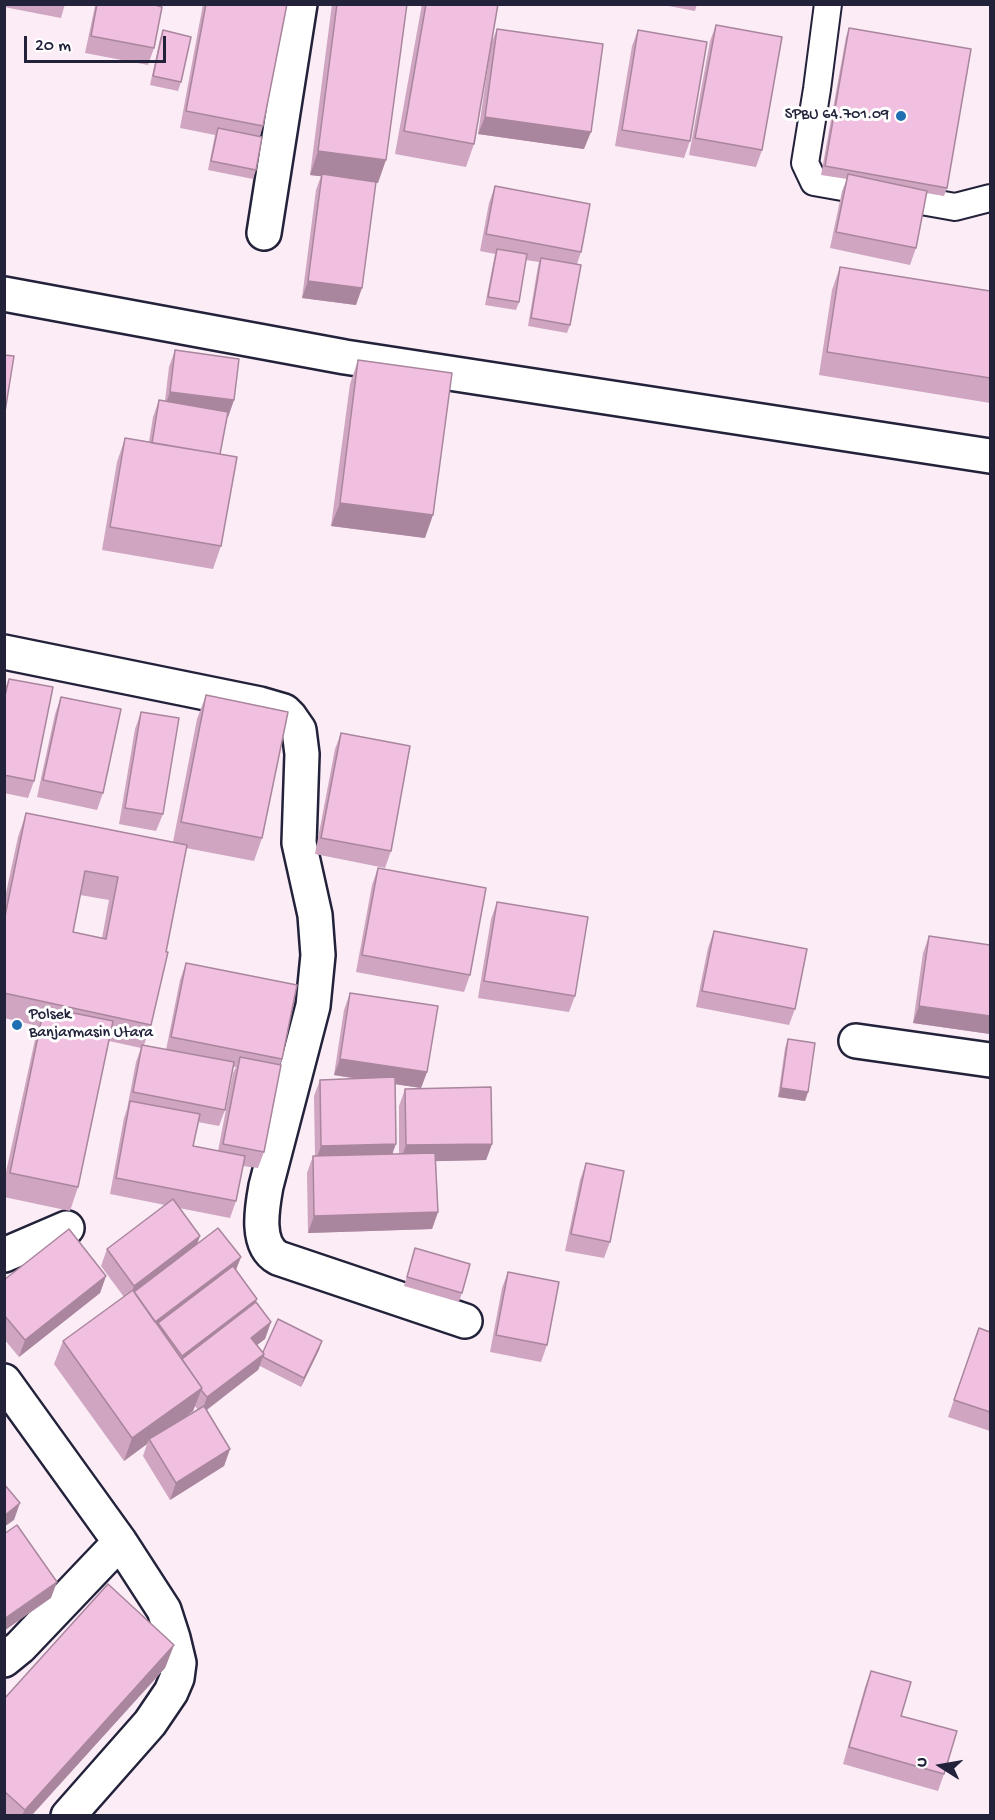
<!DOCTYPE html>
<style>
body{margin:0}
#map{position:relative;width:995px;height:1820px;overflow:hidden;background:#fbecf6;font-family:"Gochi Hand",sans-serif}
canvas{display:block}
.frame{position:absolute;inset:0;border:6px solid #22223b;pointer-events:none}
.north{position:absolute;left:911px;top:1736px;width:60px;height:60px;-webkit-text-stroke:4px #fff;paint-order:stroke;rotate:281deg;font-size:16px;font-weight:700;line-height:24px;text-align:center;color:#22223b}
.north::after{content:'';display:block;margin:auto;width:21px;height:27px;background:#22223b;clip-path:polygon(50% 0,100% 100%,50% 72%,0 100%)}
.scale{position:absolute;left:24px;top:36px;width:142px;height:27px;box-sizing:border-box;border:3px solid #22223b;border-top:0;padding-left:8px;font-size:18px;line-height:21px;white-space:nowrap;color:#22223b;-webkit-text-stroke:4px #fff;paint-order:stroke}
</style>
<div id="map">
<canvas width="995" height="1820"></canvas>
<div class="frame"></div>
<div class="north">U</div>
<div class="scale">20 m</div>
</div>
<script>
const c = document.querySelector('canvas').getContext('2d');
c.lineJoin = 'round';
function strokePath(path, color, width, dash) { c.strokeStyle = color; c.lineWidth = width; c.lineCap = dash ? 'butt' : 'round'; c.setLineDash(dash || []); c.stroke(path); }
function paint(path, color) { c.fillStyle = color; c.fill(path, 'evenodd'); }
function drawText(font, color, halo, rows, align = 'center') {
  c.font = font + ' "Gochi Hand",sans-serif'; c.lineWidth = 6; c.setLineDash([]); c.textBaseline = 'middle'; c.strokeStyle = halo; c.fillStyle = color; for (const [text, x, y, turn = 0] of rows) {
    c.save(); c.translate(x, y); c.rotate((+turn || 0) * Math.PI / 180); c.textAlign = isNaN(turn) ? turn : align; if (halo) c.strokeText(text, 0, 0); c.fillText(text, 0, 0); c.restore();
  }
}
const service = new Path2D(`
 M828,4l-11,85 -12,74 9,19 141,25 35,-9`);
const minor = new Path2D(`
 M264,233l36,-229
 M4,294l341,63 645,99
 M4,652l256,52 24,7 6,6 9,13 3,24 -3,89 16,72 3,40 -5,51 -47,180c-4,22 -11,59 12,72l187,63
 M856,1041l134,19
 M4,1255l63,-27
 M4,1381l116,161 44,68 9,28 6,25 -2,15 -6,14 -21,31 -82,93
 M4,1660l16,-13 100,-105`);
const wall = new Path2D(`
 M4,4h61l-4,14 -57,-11z
 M152,4l2,44 -6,17 -63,-12 10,-47 -9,-1z
 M203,4h84l-24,122 -3,10 -4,34 -3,9 -45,-9 7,-35 -35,-7z
 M332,4h75l-29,179h-2l-20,122 -54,-7 14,-108 5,-14 -11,-1z
 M422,4h76l-7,40 6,-15 87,120 -106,-15 12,-82 -16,92 -8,23 -71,-13z
 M658,4h39l-2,7z
 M716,25l46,125 -6,17 -67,-12 21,-114z
 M849,28l98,160 -3,8 -18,-3 -10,55 -6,17 -80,-17 12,-57 5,-12 -26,-4 25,-138z
 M163,30l18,52 -3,9 -28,-6 10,-46z
 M638,30l52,111 -6,17 -69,-12 17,-100z
 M495,186l86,66 -4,12 -7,61 -3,8 -39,-7 10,-60 1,-4 -13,-2 -7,42 -3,8 -31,-5 10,-51 -15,-3 9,-48z
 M840,267l150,24v112l-171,-28 13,-85z
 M175,350l59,50 -6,17h-1l-7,37 1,92 -8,23 -111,-19 15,-88 8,-24 24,4 4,-25 6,-17 6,1 4,-34z
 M358,360l67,178 -94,-12 19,-142z
 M9,679l25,102 -6,17 -24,-5v-103z
 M206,695l56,143 -8,23 -68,-13 -35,177 -7,20 22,5 14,-70 6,-17 96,96 -2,6 -16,87 -6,16 -15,-2 -7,35 -6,17 -51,-10 21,28 -3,8 44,13 -5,13 20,32 15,20 -6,17 -8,6 6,7 59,-11 -3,9 -18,37 -41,-21 -2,4 -51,40 23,39 -6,17 -54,34 -27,-44 4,-12 -23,17 -70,-97 9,-23 61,-44 -23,-31 6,-17 58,-44 -55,-11 14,-76 3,-9 9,-47 5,-14 -32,-7 -31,146 -8,24 -66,-14v-16l34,-155 -34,-8v-116l14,-65 8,-24 147,29 24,-123zM80,895l29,5 -7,38 -29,-6zM233,1067h3l-3,6 -15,78 -25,-5 5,-24 21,4 6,-16zM195,1406l3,4 -18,10 13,-9z
 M61,697l42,96 -6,17 -60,-13 18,-83z
 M141,712l22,102 -7,17 -37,-7 16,-95z
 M341,733l50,118 -6,17 -70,-14 20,-105z
 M378,868l92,107 -6,17 -108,-20 16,-87z
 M497,902l78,94 -6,16 -91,-14 13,-79z
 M714,931l81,78 -6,16 -93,-18 12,-59z
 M929,936l61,9v89l-77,-11 10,-70z
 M350,993l77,79 -6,16 -26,-4 -2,70h6v-48l6,-17 87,55 -6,16 -50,1 2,51 -6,17 -124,4 -1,-60 6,-17h2l-1,-60 6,-16 36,-1 -22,-4 10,-65z
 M788,1039l20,53 -3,9 -27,-4 7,-49z
 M586,1163l24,79 -6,16 -39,-7 15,-71z
 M415,1248l47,45 -3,9 -55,-16z
 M508,1272l39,73 -6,17 -51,-10 12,-64z
 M106,1276l-6,17 -81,64 -15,-18v-59z
 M990,1332v99l-42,-14 25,-72z
 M174,1645l-9,23 -133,147h-28v-116z
 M871,1671l30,45 43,58 -6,17 -95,-27 22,-77z`);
const shadedWall = new Path2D(`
 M485,117l106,15 -7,17 -106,-15z
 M318,151l68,9 -8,23 -68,-8z
 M308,281l54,7 -6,17 -54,-7z
 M170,392l64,8 -6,17 -64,-8z
 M340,503l93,12 -8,23 -94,-12z
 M919,1006l71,10v18l-77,-11z
 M340,1059l87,13 -6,16 -87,-13z
 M781,1088l27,4 -3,9 -27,-4z
 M396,1144l-6,16 -75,3 6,-17z
 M492,1144l-6,16 -86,2 6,-17z
 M438,1212l-6,17 -124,4 6,-17z
 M200,1236l-6,16 -66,51 6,-17z
 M241,1257l-7,17 -76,49 -4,12v-12z
 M106,1276l-6,17 -81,64 6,-17z
 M257,1299l-6,16 -71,46 2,-5z
 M271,1322l-6,17 -20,15 6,-16z
 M322,1341l-3,9 -18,37 3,-9z
 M264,1354l-6,16 -57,44 6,-17z
 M202,1388l-9,23 -42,31 -2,-3 -2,5 -23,17 8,-23z
 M230,1449l-6,17 -54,34 6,-17z
 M20,1503l-6,17 -10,7v-11z
 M57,1582l-6,16 -47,33v-12z
 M174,1645l-9,23 -133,147h-10l3,-5z`);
const building = new Path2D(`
 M97,4h55l10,3 -8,41 -63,-12z
 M206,4h81l-24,122 -77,-15z
 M337,4h70l-21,156 -68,-9z
 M426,4h72l-24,140 -70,-13z
 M716,25l66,12 -20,113 -67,-12z
 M849,28l122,21 -24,139 -122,-22z
 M497,29l106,15 -12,88 -106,-15z
 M163,30l28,7 -10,45 -28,-6z
 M638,30l69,12 -17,99 -68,-11z
 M218,128l44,9 -6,33 -45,-9z
 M322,174l54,8 -14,106 -54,-7z
 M848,174l79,17 -11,57 -80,-16z
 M495,186l95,18 -9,48 -95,-18z
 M497,249l30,5 -8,48 -31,-5z
 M541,258l40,7 -11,60 -39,-7z
 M840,267l150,24v87l-163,-26z
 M175,350l64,9 -5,41 -64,-8z
 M4,355l10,1 -10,62z
 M358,360l94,13 -19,142 -93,-12z
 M159,400l69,12 -8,42 -68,-11z
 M125,438l112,19 -16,89 -111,-19z
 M9,679l44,8 -19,94 -30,-6v-75z
 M206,695l82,17 -26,126 -81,-16z
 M61,697l60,12 -18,84 -60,-13z
 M141,712l38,6 -16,96 -38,-6z
 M341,733l69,13 -19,105 -70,-13z
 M26,813l161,32 -21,107h2l-17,73 -147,-32v-72zM85,871l33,6 -12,62 -33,-7z
 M378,868l108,20 -16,87 -108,-20z
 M497,902l91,15 -13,79 -91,-15z
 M714,931l93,18 -12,60 -93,-18z
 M929,936l61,9v71l-71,-10z
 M186,963l111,22 -15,74 -111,-22z
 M350,993l88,13 -11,66 -87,-13z
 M44,1007l69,14 -35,166 -68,-14z
 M788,1039l27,4 -7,49 -27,-4z
 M142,1045l92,17 -9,48 -92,-18z
 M240,1057l41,8 -17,87 -41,-8z
 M395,1077l1,67 -75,2 -1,-66z
 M491,1087l1,57 -86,1 -1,-56z
 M130,1101l70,13 -7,32 52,10 -9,45 -120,-23z
 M435,1153l3,59 -124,4 -1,-60z
 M586,1163l38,8 -14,71 -39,-8z
 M173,1199l27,37 -66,50 -27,-37z
 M218,1228l23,29 -86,65 -21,-30z
 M69,1229l37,47 -81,64 -21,-25v-35z
 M415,1248l55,16 -8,29 -55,-16z
 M233,1266l24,33 -75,57 -24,-33z
 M508,1272l51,10 -12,63 -51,-10z
 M133,1290l69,98 -70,50 -69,-97z
 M256,1302l15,20 -20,16 13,16 -57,43 -6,-7 1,-2 -20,-29z
 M278,1319l44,22 -18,37 -41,-21 1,-3 -1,-2z
 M979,1328l11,4v80l-36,-12z
 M204,1406l26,43 -54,34 -27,-44z
 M4,1484l16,19 -16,13z
 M17,1525l40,57 -53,37v-85z
 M108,1584l66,61 -149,165 -21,-19v-92z
 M871,1671l40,11 -10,34 56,15 -13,43 -95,-27z`);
const markers = [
 [901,116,6,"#1f6fb2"],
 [17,1025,6,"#1f6fb2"]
];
const poiNames = [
 ["SPBU 64.701.09",889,116],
 ["Polsek",29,1016,"left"],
 ["Banjarmasin Utara",29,1034,"left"]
];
strokePath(service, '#22223b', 30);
strokePath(minor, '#22223b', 38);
strokePath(service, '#fff', 26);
strokePath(minor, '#fff', 33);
paint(wall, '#cfa5c1');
paint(shadedWall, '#a9869d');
paint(building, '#f1c0e0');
strokePath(building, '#a9869d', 1.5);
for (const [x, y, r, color] of markers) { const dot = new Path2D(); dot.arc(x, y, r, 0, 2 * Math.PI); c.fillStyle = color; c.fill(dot); strokePath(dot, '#fff', 2); }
drawText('16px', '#22223b', '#fff', poiNames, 'right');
</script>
